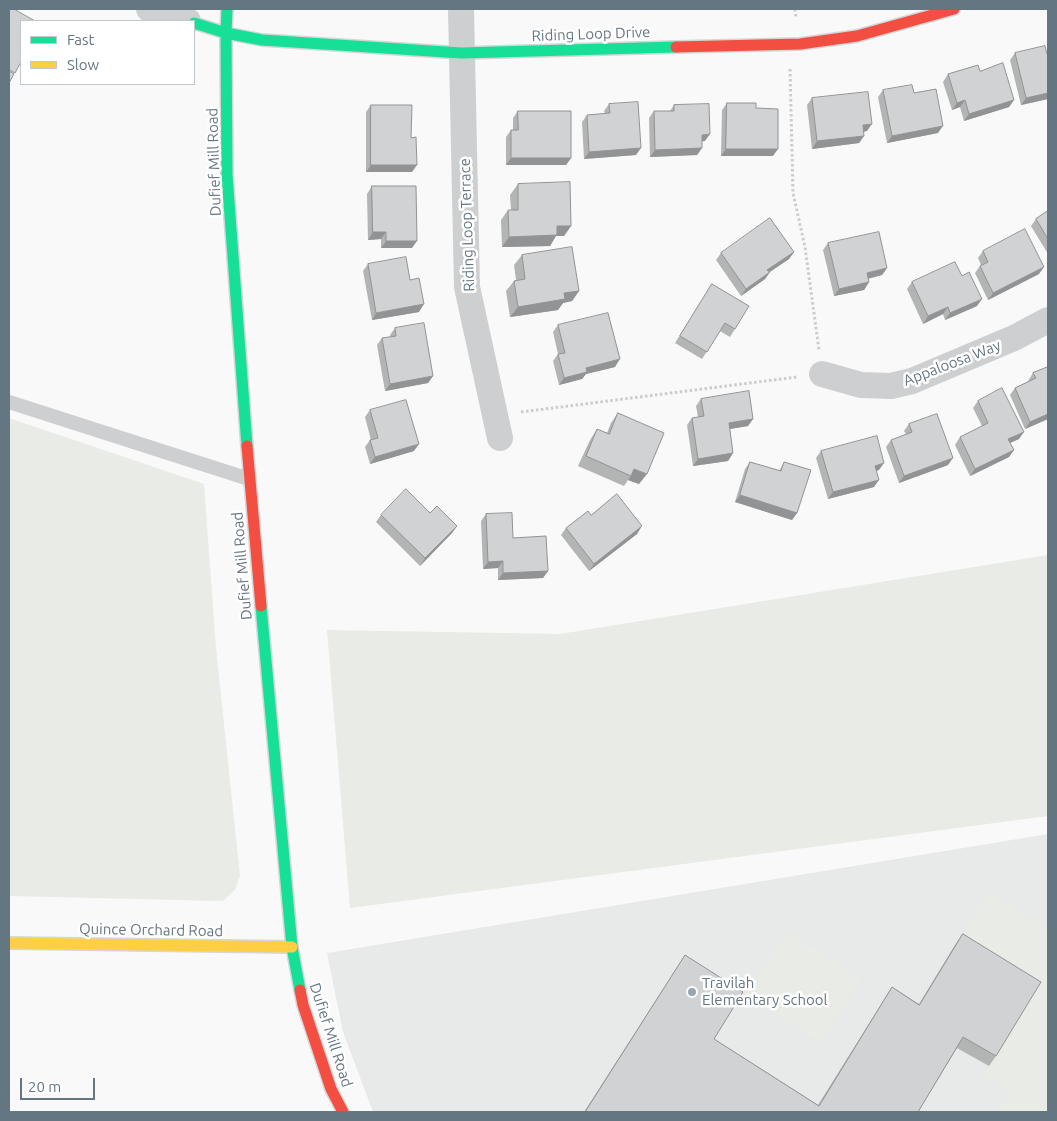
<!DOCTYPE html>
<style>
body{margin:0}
#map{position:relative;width:1057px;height:1121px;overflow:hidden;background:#f9f9f9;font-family:Ubuntu,sans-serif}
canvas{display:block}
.frame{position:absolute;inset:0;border:10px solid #657683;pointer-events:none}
.legend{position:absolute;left:20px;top:20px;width:175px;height:65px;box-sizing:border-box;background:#fff;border:1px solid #c1c8cd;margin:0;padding:6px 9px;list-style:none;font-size:15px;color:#657683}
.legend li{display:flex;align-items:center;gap:10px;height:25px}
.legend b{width:25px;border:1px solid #c1c8cd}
.scale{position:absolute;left:20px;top:1078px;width:75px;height:22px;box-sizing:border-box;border:2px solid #657683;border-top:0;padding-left:6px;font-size:15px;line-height:18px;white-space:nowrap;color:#657683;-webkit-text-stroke:4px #fff;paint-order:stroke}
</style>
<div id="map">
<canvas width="1057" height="1121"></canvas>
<div class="frame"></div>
<ul class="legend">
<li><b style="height:6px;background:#16e098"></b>Fast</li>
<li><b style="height:6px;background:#ffcf43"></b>Slow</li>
</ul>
<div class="scale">20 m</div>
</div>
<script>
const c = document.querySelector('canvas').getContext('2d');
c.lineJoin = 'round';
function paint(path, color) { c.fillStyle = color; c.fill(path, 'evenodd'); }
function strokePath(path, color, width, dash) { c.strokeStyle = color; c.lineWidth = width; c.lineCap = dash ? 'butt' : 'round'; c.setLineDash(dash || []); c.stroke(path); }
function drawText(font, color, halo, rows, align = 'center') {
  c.font = font + ' Ubuntu,sans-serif'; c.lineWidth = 5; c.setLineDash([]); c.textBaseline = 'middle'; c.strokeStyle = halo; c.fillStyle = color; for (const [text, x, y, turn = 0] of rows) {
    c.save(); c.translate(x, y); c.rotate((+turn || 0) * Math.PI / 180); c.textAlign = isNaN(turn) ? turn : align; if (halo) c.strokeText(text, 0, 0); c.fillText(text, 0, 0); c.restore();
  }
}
const built = new Path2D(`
 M1048,834v278h-675l-30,-80 -16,-79z`);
const green = new Path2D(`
 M9,418l195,66 12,164 24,228 -5,14 -12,11 -214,-5z
 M1048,555v261l-698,92 -23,-278 233,4z
 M989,892l59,38v182h-49l12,-21 -28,-16 51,-83 -79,-47z
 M787,931l75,48 -41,64 -75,-48z`);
const path = new Path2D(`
 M795,9l1,9
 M790,69l3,124 12,54 14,103
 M521,412l276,-35`);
const lane = new Path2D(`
 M9,402l240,77`);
const street = new Path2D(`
 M149,9l39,12
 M461,9l6,278 33,151
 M822,374l39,11 30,1 21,-5 102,-43 34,-18`);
const fast = new Path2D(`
 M227,9l-1,24 1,142 20,271
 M194,23l32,10 36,7 199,13 215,-6
 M261,606l31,341 8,43`);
const slow = new Path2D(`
 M9,943l283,4`);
const jam = new Path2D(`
 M676,47l124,-3 57,-8 97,-27
 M247,446l14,160
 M300,990l3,15 28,84 12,23`);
const wall = new Path2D(`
 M1015,53l32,1 1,45 -27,6 -11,-45z
 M980,71l34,29 -5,7 -45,14 -4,-14 -8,3 -9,-28 5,-8z
 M883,90l31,3 24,40 -51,10 -9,-46z
 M812,98l55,33 -3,1v4l-5,7 -47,6 -5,-44z
 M727,103l29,5 17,48h-52l1,-46z
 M609,104l27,51 -52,4 -2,-37 5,-7 18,-1 -1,-3z
 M371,105l40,33 1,34h-46v-60z
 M674,105l31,36h-3v7l-5,7 -47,2 -1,-39 5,-7h16z
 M518,111l53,47 -5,7h-60v-28l5,-7h2v-12z
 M518,184l53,42 -7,10h-8l-6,10 -48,1 -1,-27 7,-10h3l-1,-15z
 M372,186l40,62h-31v-9l-13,1 -1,-46z
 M1048,211v43l-17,-28 5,-7z
 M828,243l59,25 -5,7 -14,4 1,3 -5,8 -30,6 -11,-46z
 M983,251l56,23 -51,26 -13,-27 5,-7 1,-1 -3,-7z
 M794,252l-5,7 -19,13 -5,7 -24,17 -25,-36 5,-7z
 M522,255l57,36 -7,10 -9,2 -5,7 -48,7 -4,-26 8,-10 2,-1 -2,-15z
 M368,264l42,16 9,32 -47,8 -9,-49z
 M912,282l65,24 -32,14 -2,-6 -20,10 -16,-35z
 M712,284l23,45 -5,8 -10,-6 -18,28 -27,-16z
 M558,325l57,42 -29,7 -4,5 -23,6 -6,-24 5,-7 -5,-22z
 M395,328l38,48 -5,7 -43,8 -8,-46 5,-7 8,-1v-2z
 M1048,367v52l-23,10 -15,-34 5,-7 14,-7h-1l5,-8z
 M701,399l52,20 -5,7 -18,3 3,24 -5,8 -35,5 -6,-41 5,-7 6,-1 -2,-11z
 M978,401l41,38 -9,4 4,7 -5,7 -39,19 -15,-31 5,-8 22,-11 -9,-18z
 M370,410l44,41 -44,13 -5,-17 5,-7h1l-6,-23z
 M618,413l21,71 -11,-4 -4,6 -46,-20 12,-26 7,-11 10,4 4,-10z
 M909,424l39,41 -49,18 -13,-36 5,-7 15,-6 -2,-3z
 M821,451l58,19 -3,1 -2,16 -46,12 -12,-41z
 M750,462l29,9 5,-9 13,51 -5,7 -57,-18 10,-33z
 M430,513l27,13 -5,7 -32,33 -44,-44 5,-7z
 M486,514l27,24 35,33 -5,7 -45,2v-12l-15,1 -2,-48z
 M591,515l46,19 -48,37 -28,-36 5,-7z
 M963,934l33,122 -7,10 -32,-18 -39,64h-334l101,-157 29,84 104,66 67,-107 7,-11 27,17 36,-59z`);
const shadedWall = new Path2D(`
 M1048,93v6l-27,6 5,-7z
 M965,100l-5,7 -8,3 5,-7z
 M1014,100l-5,7 -45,14 5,-7z
 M872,124l-5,7 -9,1 5,-7z
 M943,126l-5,7 -51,10 5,-7z
 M710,134l-5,7 -8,1 5,-7z
 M864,136l-5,7 -47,6 5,-8z
 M641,148l-5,7 -52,4 5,-7z
 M702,148l-5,7 -47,2 5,-7z
 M726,149h52l-5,7h-52z
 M511,158h60l-5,7h-60z
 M371,165h46l-5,7h-46z
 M557,226h14l-7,10h-8l-6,10 -48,1 7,-10z
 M373,232h13l-5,7 -13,1z
 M386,241h31l-5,7h-31z
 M794,252l-5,7 -27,18 5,-7z
 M1044,267l-5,7 -51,26 5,-7z
 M887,268l-5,7 -20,5 5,-7z
 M770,272l-5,7 -24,17 5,-7z
 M869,282l-5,8 -30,6 5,-7z
 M579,291l-7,10 -9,2 -5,7 -48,7 8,-10 46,-14z
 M982,299l-5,7 -32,14 5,-7z
 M424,304l-5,8 -47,8 4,-7z
 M948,307l-5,7 -20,10 5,-8z
 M620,359l-5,8 -29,7 -4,5 -23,6 5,-7 22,-10z
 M433,376l-5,7 -43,8 5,-7z
 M1048,414v5l-23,10 5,-7z
 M753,419l-5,7 -24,4 5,-7z
 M1024,432l-5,7 -16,7 5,-7z
 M419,444l-5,7 -44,13 5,-7z
 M1014,450l-5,7 -39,19 5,-7z
 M733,453l-5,8 -35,5 5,-7z
 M953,458l-5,7 -49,18 5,-7z
 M884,463l-5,7 -9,3 5,-7z
 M634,469l13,5 -8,10 -11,-4 3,-4z
 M879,480l-5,7 -46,12 5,-7z
 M740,495l57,18 -5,7 -57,-18z
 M457,526l-5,7 -32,33 5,-8z
 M642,526l-5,8 -48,37 5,-7z
 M503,561l-5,7 -15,1 5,-7z
 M548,571l-5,7 -45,2 5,-7z`);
const building = new Path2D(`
 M9,9h5l21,12h-14v41l-6,11 -6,-3z
 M1045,46l2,8h1v39l-22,5 -11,-45z
 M1003,63l11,37 -45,14 -4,-14 -8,3 -9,-29 30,-9 2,6z
 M9,71l5,3 -5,9z
 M912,85l2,8 22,-4 7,37 -51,10 -9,-46z
 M868,92l4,32 -9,1 1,11 -47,5 -5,-43z
 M638,102l3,46 -52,4 -2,-37 23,-2 -1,-9z
 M727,103h29v5l22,1v40h-52z
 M709,104l1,30 -8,1v13l-47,2 -1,-39h20v-6z
 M371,105h41l-1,33 5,-1 1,28h-46z
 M518,111h53v47h-60v-28h7z
 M570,182l1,44h-14v9l-48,2 -1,-27h10v-26z
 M372,186h44l1,55h-31v-9h-13z
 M1048,211v28l-12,-20z
 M770,218l24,34 -27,18 3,2 -24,17 -25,-36z
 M1025,229l19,38 -51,26 -13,-27 8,-4 -5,-11z
 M879,232l8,36 -20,5 2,9 -30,7 -11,-46z
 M572,247l7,44 -15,2 1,6 -47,8 -4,-26 11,-2 -3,-24z
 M406,257l4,23 9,-2 5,26 -48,9 -8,-49z
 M955,262l7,14 7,-4 13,27 -32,14 -2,-6 -20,9 -16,-34z
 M712,284l37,22 -14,23 -10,-6 -18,29 -27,-16z
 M608,313l12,46 -34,9 1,4 -23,6 -6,-24 7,-1 -7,-28z
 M424,323l9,53 -43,8 -8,-46 14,-2 -1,-8z
 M1048,367v47l-18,8 -15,-34 21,-10 -3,-5z
 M1002,388l22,44 -16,7 6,11 -39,19 -15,-32 28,-14 -10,-22z
 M749,391l4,28 -24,4 4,30 -35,6 -6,-41 12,-2 -3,-17z
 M406,400l13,44 -44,13 -5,-17 8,-2 -8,-28z
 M618,413l46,20 -17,41 -13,-5 -3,7 -45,-20 11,-27 12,5z
 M937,414l16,44 -49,18 -13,-36 21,-8 -3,-8z
 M877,436l7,27 -9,3 4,14 -46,12 -12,-41z
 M750,462l31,9 3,-9 27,8 -14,43 -57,-18z
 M406,489l24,24 7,-7 20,20 -32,32 -44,-43z
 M617,494l25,32 -48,38 -28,-36 22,-17 3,4z
 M512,513l1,25 33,-2 2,35 -45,2v-12l-15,1 -2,-48z
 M963,934l78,48 -45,74 -33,-19 -45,75h-333l100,-157 58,37 -29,47 105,67 73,-119 27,18z`);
const markers = [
 [692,992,5,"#99a4ac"]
];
const streetNames = [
 ["Riding Loop Drive",591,34,-2],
 ["Dufief Mill Road",214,162,-92],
 ["Riding Loop Terrace",467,225,-92],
 ["Appaloosa Way",952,363,-21],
 ["Dufief Mill Road",242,566,-95],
 ["Quince Orchard Road",151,930,1],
 ["Dufief Mill Road",331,1035,72]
];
const poiNames = [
 ["Travilah",702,983],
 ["Elementary School",702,1000]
];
paint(built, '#e8e9e9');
paint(green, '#e8ebe6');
strokePath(fast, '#d5d6d7', 14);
strokePath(slow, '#d5d6d7', 14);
strokePath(jam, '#d5d6d7', 14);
strokePath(path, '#cbcccd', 3, [2.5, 2.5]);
strokePath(lane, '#cecfd0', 14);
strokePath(street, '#cecfd0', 26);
strokePath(fast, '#16e098', 11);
strokePath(slow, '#ffcf43', 11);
strokePath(jam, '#f24e42', 11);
paint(wall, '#b3b5b5');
paint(shadedWall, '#929394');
paint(building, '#d0d2d3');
strokePath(building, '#929394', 1);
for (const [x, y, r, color] of markers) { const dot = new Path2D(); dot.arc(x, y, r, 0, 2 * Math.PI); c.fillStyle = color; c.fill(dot); strokePath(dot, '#fff', 2); }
drawText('15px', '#657683', '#fff', streetNames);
drawText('15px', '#657683', '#fff', poiNames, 'left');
</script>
